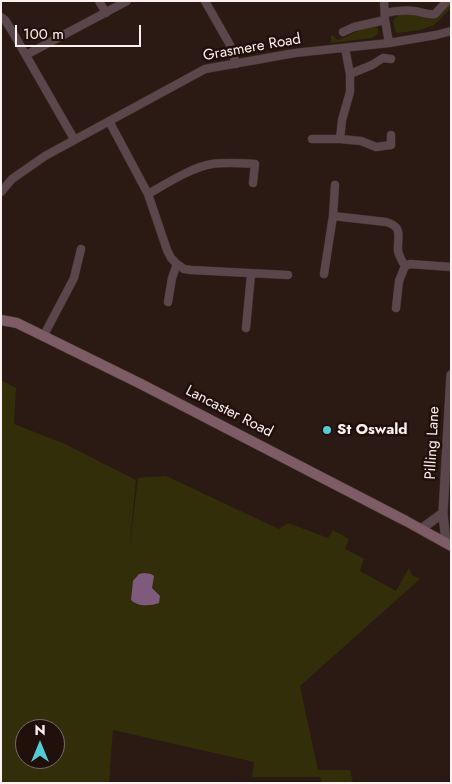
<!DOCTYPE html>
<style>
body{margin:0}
#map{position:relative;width:452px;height:784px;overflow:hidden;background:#2b1914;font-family:Jost,sans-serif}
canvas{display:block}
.frame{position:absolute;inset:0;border:2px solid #fdf2ef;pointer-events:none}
.north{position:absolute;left:15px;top:719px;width:50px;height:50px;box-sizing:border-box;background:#210f0b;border:1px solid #796a66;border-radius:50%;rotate:0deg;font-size:14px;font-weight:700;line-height:20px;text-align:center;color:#fdf2ef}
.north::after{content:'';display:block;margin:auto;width:18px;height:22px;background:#51ccd3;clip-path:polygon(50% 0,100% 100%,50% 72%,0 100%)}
.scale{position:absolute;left:15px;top:25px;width:126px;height:22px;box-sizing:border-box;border:2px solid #fdf2ef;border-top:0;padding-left:6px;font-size:15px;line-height:18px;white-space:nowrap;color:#fdf2ef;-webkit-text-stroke:4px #210f0b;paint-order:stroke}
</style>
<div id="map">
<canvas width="452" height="784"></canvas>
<div class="frame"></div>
<div class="north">N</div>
<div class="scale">100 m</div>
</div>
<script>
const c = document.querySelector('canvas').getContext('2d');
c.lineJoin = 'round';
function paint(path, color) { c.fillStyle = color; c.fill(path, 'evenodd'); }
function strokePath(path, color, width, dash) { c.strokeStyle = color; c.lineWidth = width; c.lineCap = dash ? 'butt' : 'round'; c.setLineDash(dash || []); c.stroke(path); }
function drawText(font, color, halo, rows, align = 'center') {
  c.font = font + ' Jost,sans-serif'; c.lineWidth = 5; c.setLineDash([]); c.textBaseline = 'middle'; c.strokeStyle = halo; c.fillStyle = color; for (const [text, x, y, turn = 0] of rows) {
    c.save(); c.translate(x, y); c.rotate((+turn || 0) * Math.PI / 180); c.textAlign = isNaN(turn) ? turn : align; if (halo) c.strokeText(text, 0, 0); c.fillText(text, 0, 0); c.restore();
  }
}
const green = new Path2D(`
 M447,5h4v3l-17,17 -14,5 -23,3 -2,-2 -2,-10 2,-3 2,-1v-2l13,-1 20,5 5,-2z
 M368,26l8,1 2,2v5l-6,4 -41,5v-8l3,1 2,3 3,1z
 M1,380l15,8 -2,36 51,20 71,36 -7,72 9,-74c9,-2 19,-1 28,-2l113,53 9,-6 40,15 5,-8 16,9 -4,10 19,10 -4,12 36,20 13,-23 3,7 8,4 -120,107 18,84h32l3,13h-31l-2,-6h-68l2,-15 -141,-32 -4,53h-108zM25,729h30v30h-30z`);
const water = new Path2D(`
 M144,573l7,1 3,2 -2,12 8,8 -1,7c-9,3 -21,4 -28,-3l2,-19 6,-7z`);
const minor = new Path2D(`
 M99,1l7,12
 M205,1l25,44 6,19
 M384,1l1,19 4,23
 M385,13c9,-2 20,-3 29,-2 9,1 11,4 21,3l12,-13
 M1,17l4,3 7,11 62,108
 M343,32l11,-5 31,-7
 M26,55l101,-54
 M350,74l22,-9 11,-7 8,1
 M109,121l39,73 19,56 4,8 6,6 -5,14 -4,24
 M312,139h28l21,2 15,6 15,-2v-10
 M340,139l2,-19 8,-28v-18l-5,-26
 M1,192l11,-13 33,-23 160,-87 90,-16 94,-10 47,-8 15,-4
 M148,194c18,-10 44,-27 64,-30 14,-2 29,-1 43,0l-2,19
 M333,216l53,6c18,5 11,15 12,29 1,5 4,10 7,15
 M177,264l7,5 7,1 97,5
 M405,266l5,-2 41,3
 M324,274l9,-58 2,-31
 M396,308l3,-27 6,-15
 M246,328l5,-54
 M44,335l30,-57 7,-29`);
const tertiary = new Path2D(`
 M421,529l22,-16
 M446,543l-3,-30 8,-138`);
const secondary = new Path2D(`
 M1,320l16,3 124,61 265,137 45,25`);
const markers = [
 [327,430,5,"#51ccd3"]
];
const streetNames = [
 ["Grasmere Road",252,48,-10],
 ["Lancaster Road",229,412,27],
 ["Pilling Lane",433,443,-87]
];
const poiNames = [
 ["St Oswald",337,430]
];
paint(green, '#332e0a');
paint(water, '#7e5a7c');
strokePath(minor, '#44332e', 9);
strokePath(tertiary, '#44332e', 10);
strokePath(secondary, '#44332e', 11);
strokePath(minor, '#5b464c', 8);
strokePath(tertiary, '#5b464c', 9);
strokePath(secondary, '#7e5c65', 10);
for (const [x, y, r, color] of markers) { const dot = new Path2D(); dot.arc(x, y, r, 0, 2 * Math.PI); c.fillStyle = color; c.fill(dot); strokePath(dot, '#210f0b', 2); }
drawText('15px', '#fdf2ef', '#210f0b', streetNames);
drawText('bold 15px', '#fdf2ef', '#210f0b', poiNames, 'left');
</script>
